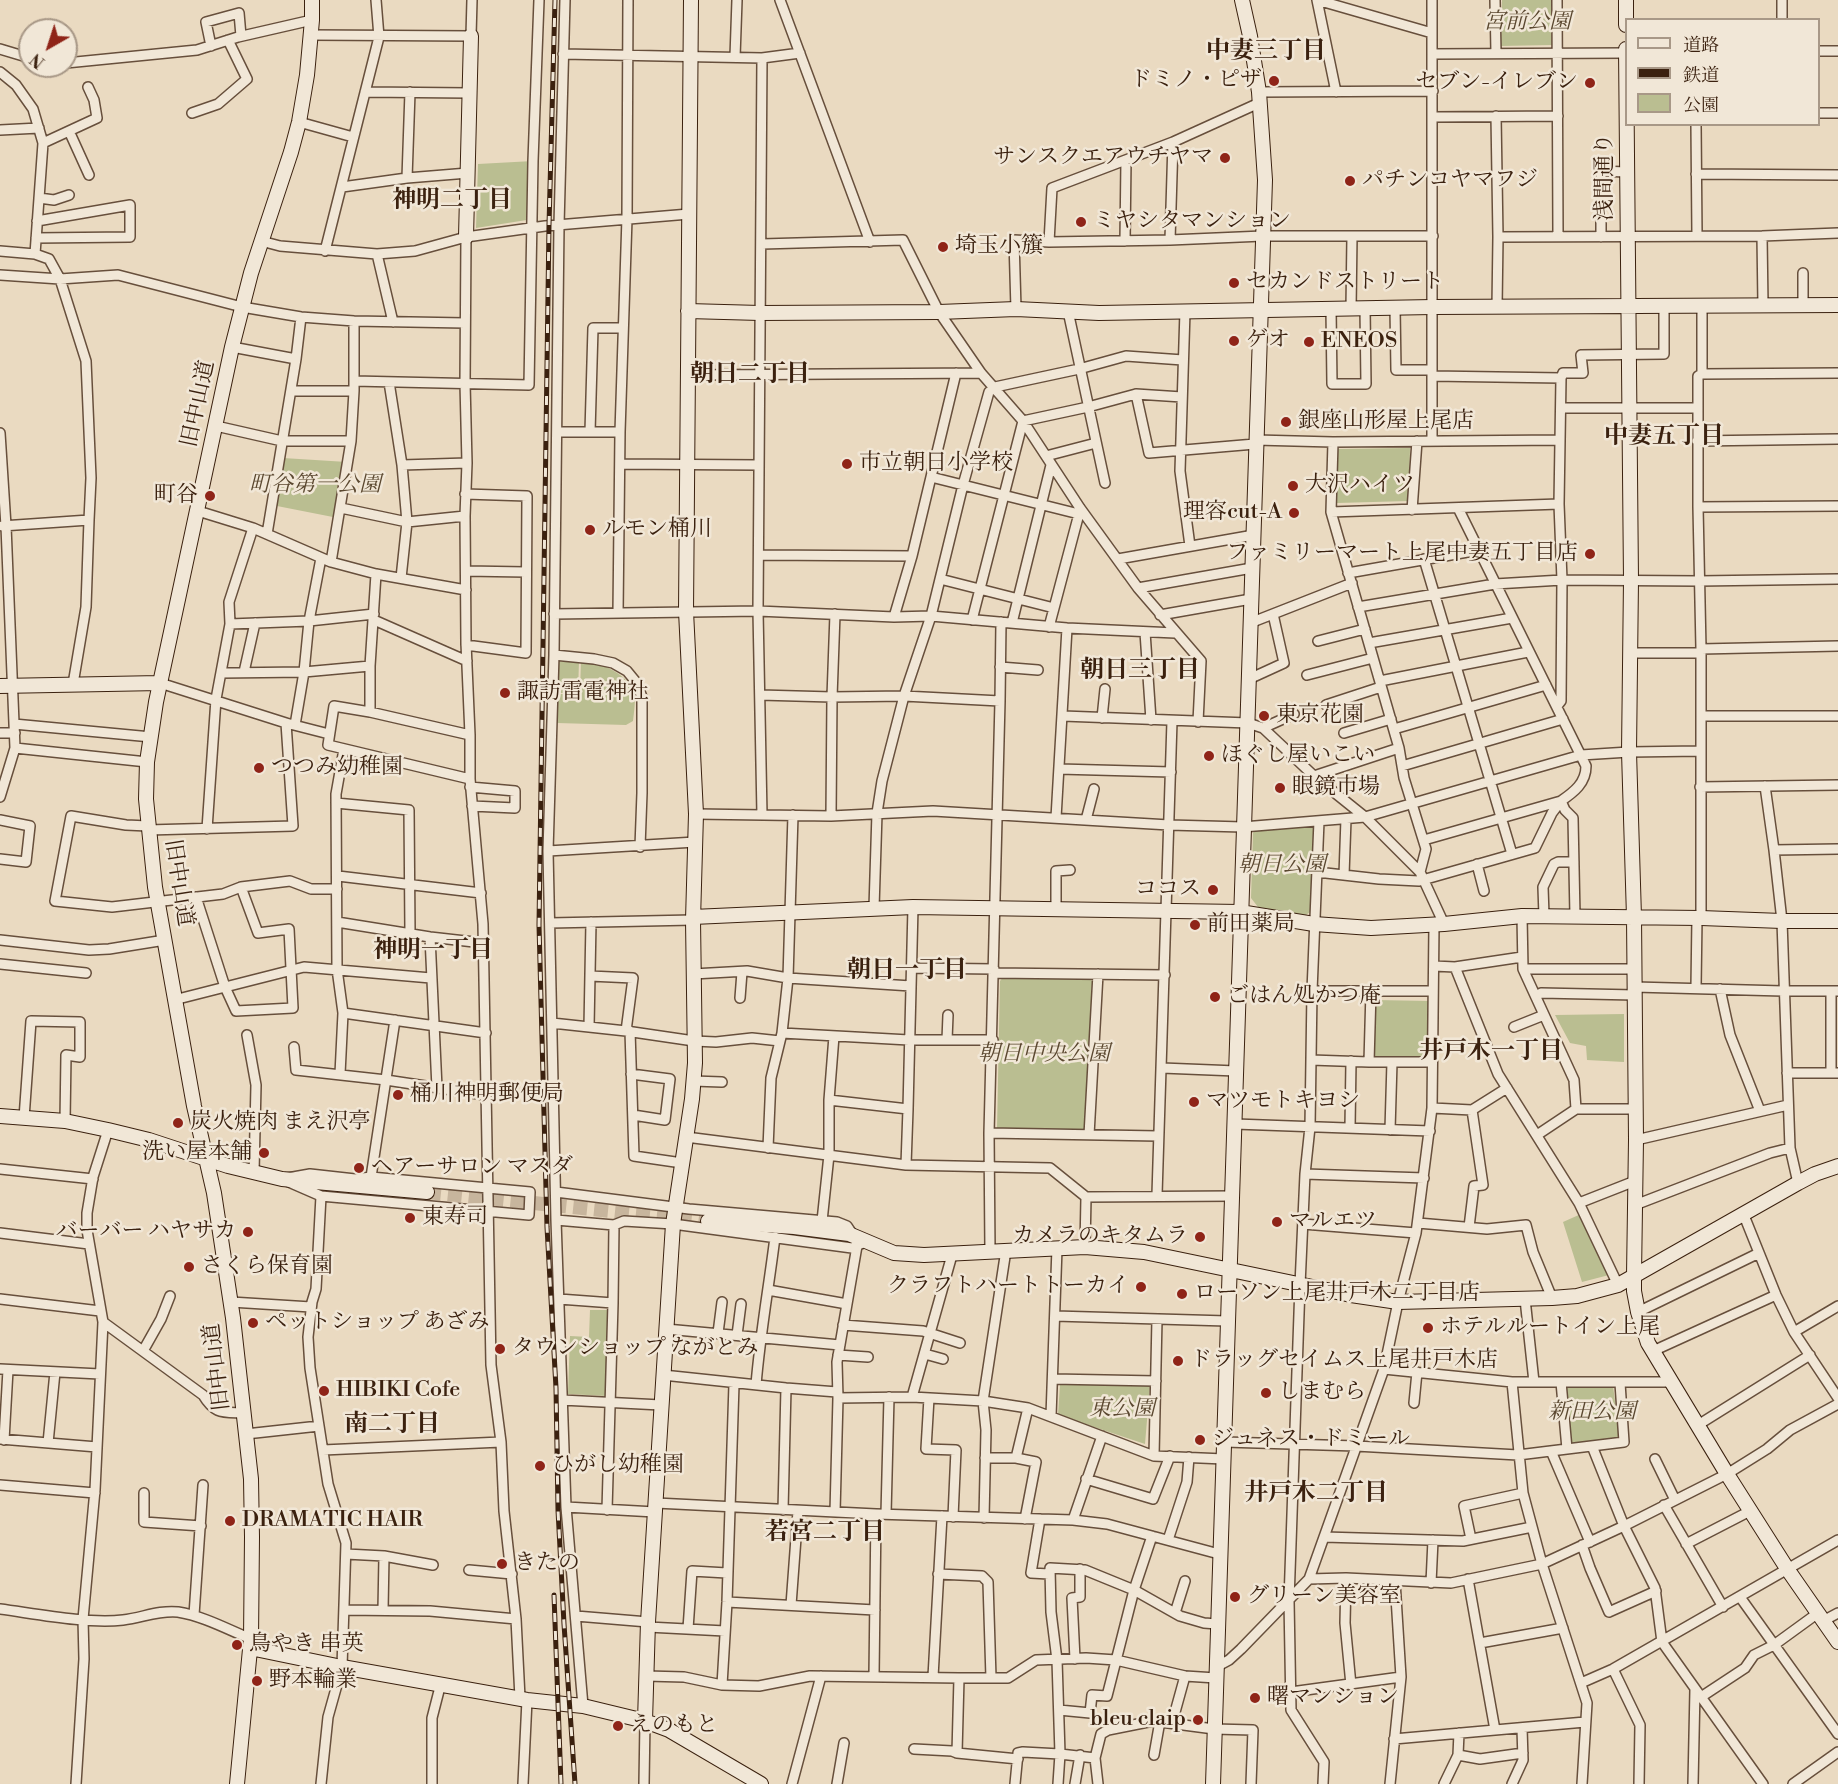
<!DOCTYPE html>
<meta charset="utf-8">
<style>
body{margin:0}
#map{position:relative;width:1838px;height:1784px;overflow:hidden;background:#eadac1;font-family:"Libre Bodoni","Noto Serif JP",serif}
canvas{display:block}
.legend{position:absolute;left:1625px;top:18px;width:195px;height:108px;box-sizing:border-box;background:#f1e7d7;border:2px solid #a89887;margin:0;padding:8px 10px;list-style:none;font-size:18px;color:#3b210f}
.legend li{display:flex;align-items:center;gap:12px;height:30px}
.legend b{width:30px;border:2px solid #a89887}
.north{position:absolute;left:18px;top:18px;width:60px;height:60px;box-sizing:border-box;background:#f1e7d7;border:2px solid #a89887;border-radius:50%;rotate:219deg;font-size:16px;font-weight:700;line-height:24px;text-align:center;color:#3b210f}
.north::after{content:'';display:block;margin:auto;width:21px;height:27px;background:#8f2418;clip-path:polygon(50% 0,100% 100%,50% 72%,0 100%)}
</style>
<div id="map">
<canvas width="1838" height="1784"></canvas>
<ul class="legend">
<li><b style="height:8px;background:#f1e7d7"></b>道路</li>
<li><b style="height:8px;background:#3b210f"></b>鉄道</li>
<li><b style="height:16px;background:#babe91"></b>公園</li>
</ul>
<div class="north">N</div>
</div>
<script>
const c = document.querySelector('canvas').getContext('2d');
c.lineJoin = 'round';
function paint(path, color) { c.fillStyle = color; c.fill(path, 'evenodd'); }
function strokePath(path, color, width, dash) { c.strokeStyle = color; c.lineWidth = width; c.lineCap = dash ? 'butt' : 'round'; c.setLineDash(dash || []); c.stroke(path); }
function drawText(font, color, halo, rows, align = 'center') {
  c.font = font + ' "Libre Bodoni","Noto Serif JP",serif'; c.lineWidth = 5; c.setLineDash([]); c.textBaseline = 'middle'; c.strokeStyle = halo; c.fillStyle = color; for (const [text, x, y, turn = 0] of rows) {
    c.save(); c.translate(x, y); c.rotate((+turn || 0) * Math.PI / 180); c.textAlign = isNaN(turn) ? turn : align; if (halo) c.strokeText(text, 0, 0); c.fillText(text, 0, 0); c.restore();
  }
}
const green = new Path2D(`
 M1502,0h49l1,45 -51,1z
 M533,161v58l-57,9 2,-64z
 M1410,448l-1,53 -72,2 1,-54z
 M283,458l64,4 -9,56 -61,-12z
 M581,659c17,2 52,17 54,37 0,8 -1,17 -2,25l-7,4 -69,-2v-29h23z
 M579,661l-1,32h-22l2,-31z
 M1310,825l4,3 -4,84 -4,3 -48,-8 -7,-9 2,-65 3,-4z
 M1004,976l85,2 3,3 -5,147 -3,3 -85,-2 -2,-1 3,-147z
 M1375,1000l55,1 -4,59 -54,-3z
 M1624,1014v48l-37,-2 -1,-14 -16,-3 -15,-28z
 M1581,1214l28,61 -27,7 -19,-60z
 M590,1310h18l-2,86 -38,-2 2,-58 19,1z
 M1060,1385h90l-5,59 -87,-29z
 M1613,1386l7,53 -49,6 -6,-58z`);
const secondaryTunnel = new Path2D(`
 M427,1192l281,29`);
const street = new Path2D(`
 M565,0l-6,225 -5,430 -6,196 8,369 10,287 17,199
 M780,0l90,242
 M1317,0l115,33
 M1317,0l19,92
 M1432,0v441
 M1495,0l1,53
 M1557,0l1,237
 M1782,20v-20
 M311,35l160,1 1,-36
 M211,46l-5,-24 33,-9 2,23
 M0,49l30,9
 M1818,51h20
 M563,54l199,4 38,-5
 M1432,54l194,-1
 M735,57l2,-57
 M66,63l131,-13 41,-13 74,-17
 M0,72l16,13 17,24 10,34 -8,111
 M365,92l104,1
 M1259,92l174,-1
 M192,113l26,-9 29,-25 -19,-39
 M1818,113h20
 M1496,116l2,121 -1,70
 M1433,117l125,-1
 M299,122l54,15
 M1696,124l1,112
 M0,130l39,-2
 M69,131l20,44
 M43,143l54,-25 -3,-18 -6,-13
 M1696,174l142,1
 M407,178l3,-86
 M342,187l65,-9 61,-5
 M39,198l15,2 15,-5
 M1762,236l1,69
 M466,237l-1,146 2,80 -2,53 1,127 4,92v44l13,145 8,441 10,77 3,69 12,108 4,79
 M1498,237l264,-1 76,-3
 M1601,237v-66l25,1
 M36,238l94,-1v-32l-93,16
 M1170,240l3,-98
 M261,241l19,5 97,8 38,-3 51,-14 79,-11 144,-12
 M1125,241l1,-81
 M1049,242l121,-2 93,-4h170
 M762,244l141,-4 36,72 42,61 42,48 57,87 58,80 63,73 -3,61
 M0,251l35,3 14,5 11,20 26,82 5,117 -2,42 -3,87 -13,77
 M325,251l54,-214 -3,-37
 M377,254l16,68
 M0,275l60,4 58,-4 124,32 59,10 53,4 111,2
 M1803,305v-32
 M1702,307v67
 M1395,308l1,62h36
 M1016,309l-2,-69 35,2 3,-54 121,-46 86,-39
 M1331,309l1,75h34l-1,-76
 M1351,309l1,-73
 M1068,311l37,172
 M1185,311l-5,160 10,75
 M232,347l64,12
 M687,375l294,-2
 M1432,376l129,2 -2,126 3,76 -1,121 -4,5
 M1561,378l2,-5h20l-2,-18 83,-1v-48
 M354,381l175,4 4,-224 6,-161
 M389,382l13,83 5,57 -6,56
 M291,391h63
 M1136,394l46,3
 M1562,408h135
 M216,426l66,15h69
 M557,432h63
 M590,432l3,-104h30
 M0,433l6,93 9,222 -15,49
 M1256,440l77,2 227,-2
 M1697,441l141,-2
 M1333,442l-2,70 68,236 5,30 22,71 -6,23
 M1046,456l50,-13
 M620,464l139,1
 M402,465l65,-2
 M931,477l148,37
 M465,494l62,2 -1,157 -60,-8
 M1698,507l140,-1
 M341,508l66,14 58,-6
 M1412,510l5,-69
 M198,511l55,17 78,34 45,12 90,16
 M1331,512l228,-8
 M2,526l87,-6
 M267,534l29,-175 5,-42
 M759,555l153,1
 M1118,559l136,-24
 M1424,559l88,295
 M331,562l20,-121 3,-50v-70
 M466,571l60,1
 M1348,573l131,-23
 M940,579l114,29
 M1138,588l114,-20
 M1358,607l137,-23 67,-4 137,1 139,-2
 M618,613l2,-181 7,-214 1,-218
 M554,614l204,-3 136,6 37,-1 136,12 108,5
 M1160,615l91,-16
 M894,617l18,-61 44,-183
 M374,620l93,41
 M972,620l51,-199 65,-14 48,-13 13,59 106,-9
 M1012,623l39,-158
 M1250,623l102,-40
 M230,624l79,-3 65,-7
 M1049,627l31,-117
 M1145,632l6,88
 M1318,641l47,-12
 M1369,643l143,-25
 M1701,649l137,-3
 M1630,653h71
 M554,655l40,4 19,4 14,8 9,11 6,15v96l-2,54
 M1000,667l38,3
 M244,672l11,-49
 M221,673l83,-1 66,-6
 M1307,675l66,-17
 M1249,679l35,-16 -11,-49
 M1380,681l148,-29
 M160,683l126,40 43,11
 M760,695l72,2 72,-1 96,5
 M1326,705l55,-18
 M370,712v-46l6,-92
 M1063,716l185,7 15,5 51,48 51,41 55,55 24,52
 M1701,716h137
 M1102,718l3,-29
 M14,724l137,13
 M295,725l9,-53 5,-51 12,-63
 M1263,728l31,-14
 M1394,729l152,-44
 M0,733h15
 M1344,733l47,-14
 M15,748l132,14
 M1402,766l161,-47
 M1059,769l112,3
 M1314,776l85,-28
 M470,779l-142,-34 6,-39 36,6 100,23
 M1765,786l9,64 8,71 8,227 8,35
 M470,787l45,4v17l-43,-2
 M1700,787l138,-2
 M1561,801l4,9 8,8 2,98
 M336,803l73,7 1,123
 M696,814l135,2 102,-5 236,14 74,2 122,-10 216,-62 48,-3 71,-1
 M762,815l-4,-204 4,-553
 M831,816l1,-119 3,-83
 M1056,818l11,-190
 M0,820l30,6 -4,36 -26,-3
 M1086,820l8,-31
 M1319,821l-7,170 -2,136 -5,47 -5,111 -11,316 2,109 33,52 -1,22
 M148,826l-22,-1 -55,-9 -16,85 57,6 111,-13 18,-7 49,-6 21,8h26
 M207,829l9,-130 14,-75 -1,-22 24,-74
 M148,830l145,-4 -7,-103
 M1424,840l137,-39c13,-9 25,-18 25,-35l-128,-258
 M1774,850l64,-1
 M548,851l147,-9
 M1477,864l7,27
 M1317,872l62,7 40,2 116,-33 17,-35 9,-12
 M1344,875l2,-56
 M338,876l143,17
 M196,897l29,90 11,24 57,-3 -4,-79 -31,4 -17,-46
 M874,908l3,-95 5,-32 22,-85 27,-80 32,-131 26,-93 6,-5 84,-18 47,-13 57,4
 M1056,909v-38l14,-1
 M1522,916l1,53 51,111 2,29h60
 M1544,916l-1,-29 11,-23 4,-2h16
 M1701,918v-269l-3,-142v-131l4,-2 136,-1
 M337,922l93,15 53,6
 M550,923l143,-3
 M430,937l7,151
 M0,940l89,10 20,-1 56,-9
 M0,964l86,9
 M1434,966l21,1 67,-10
 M1455,967l43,107 81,129 39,82
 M912,968l82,1
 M1523,969h112
 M994,973l171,2
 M693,974l54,-3 41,7 123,8
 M590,976l43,2 -7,53
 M1635,987l148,4h55
 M1696,987l1,-69
 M1720,989l10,46 30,76
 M1312,991h121
 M1536,996l5,-3 94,2
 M740,998l2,-26
 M174,1000l130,-33 127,11
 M343,1013l143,20
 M552,1023l37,4 2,-105
 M589,1027l37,4 68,10 22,1 36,-4 28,3
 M1514,1027l30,-12
 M630,1031l4,125 48,7
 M782,1033l127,7h84
 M247,1035l9,50 -2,87
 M947,1040l1,-25
 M294,1047l2,23 90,10 99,15
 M1311,1060l58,2h63
 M1369,1062l2,-71
 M1162,1068l74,3
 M1787,1073h51
 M1831,1073v-82
 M340,1074l3,-61 -6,-44 -1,-175 8,-45
 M631,1074l39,5 -5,41 -32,-5
 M693,1081l29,1
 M829,1100l79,9 -2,56
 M1432,1108l40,2 35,-22
 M908,1109l5,-202
 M24,1118l7,-97 49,1v35l-14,-2 -1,66
 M1235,1124l195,7
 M1350,1128l1,-67
 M1390,1130l2,-68
 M989,1133l169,3
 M1089,1135l9,-161
 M1537,1135l39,-26
 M686,1137l220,28 144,3 36,29
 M1636,1140l152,-35
 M768,1148l3,-70 11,-45 6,-55 5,-163
 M0,1169l93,10
 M310,1174l45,5 16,-2 159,15 -1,23 -208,-19 -39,-17z
 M1305,1174l119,4
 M371,1177l24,-157
 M556,1192l133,17 148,13 10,4 6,9
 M1157,1195l15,-474
 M321,1196l-5,93 -4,13 -4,35 2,31 18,116 18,59 -4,124 -14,50 -7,67
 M1579,1203l56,-22
 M1635,1205l135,-52 20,-5
 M1743,1213l33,82 18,37 44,66
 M556,1220l58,5 10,-4 49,3 179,24 13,-6
 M822,1221l7,-66v-55l5,-64
 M1418,1223l69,6 39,-4 7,27 19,46
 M1303,1224l113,9
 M1469,1227l5,-41 9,-1 -11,-75
 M0,1233l89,11
 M1085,1247l1,-50 147,-1
 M990,1251l-1,-118 11,-432 1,-79
 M768,1290l79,14
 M0,1299l100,12
 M559,1299l54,4
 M1525,1299l9,83
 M231,1302l80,5
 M1638,1312l121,-59
 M1055,1316l172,5
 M103,1322l100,73c12,20 20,17 41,18
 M843,1325l80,6 37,12
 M666,1329l174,16
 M1794,1332l44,-26
 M718,1333l4,-31
 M737,1335l4,-31
 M143,1351l18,-32 9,-23
 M1653,1351l123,-56
 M925,1354l18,5
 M838,1355l30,2
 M0,1369l100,5
 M1384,1369l128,13h160
 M663,1375l123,13 51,4
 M1053,1379l103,2
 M1512,1382l11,111 19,71 45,139 -5,81
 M1561,1382l6,67
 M756,1385c4,-50 13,-99 19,-148
 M912,1397l40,-142
 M838,1398l74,-1 71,4 45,7 126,48 70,3
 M929,1398l-3,51 30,1 -3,67
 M562,1400l99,5
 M1414,1403l3,-31
 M1051,1416l6,-168
 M1698,1425l112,-70
 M246,1434l73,-8
 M0,1439l97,8
 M4,1440l4,-70
 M1225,1442l131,4 162,9 106,-13 -4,-59
 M48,1443l7,-71
 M1592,1446l32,80 31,62 7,54 101,142
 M323,1450l178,-8
 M1551,1451l39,91
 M1154,1456l3,-137
 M985,1458h31l20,4 -11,57
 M1016,1458l12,-50
 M1655,1459l20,41
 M1086,1479l67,20 17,-43
 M0,1485l95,8
 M144,1493v29l57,4
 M656,1503l220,11 197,6 34,4 112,30
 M1664,1505l59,102
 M566,1507l89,5
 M607,1510l6,-207 1,-78
 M783,1510l3,-122
 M835,1512l3,-114 -1,-36 20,-116
 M886,1514l3,-117
 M984,1518l2,-88 -3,-29 23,-151
 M1040,1519l-9,54 18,1
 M1073,1520l29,-84
 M1324,1537l139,4 69,-14
 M1471,1539l-7,-33 59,-13
 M1168,1540l19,-58 2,-25
 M1686,1544l64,-33
 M1582,1545l8,23 19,44 47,-21
 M346,1554l38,2 49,9
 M469,1570l43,4
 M938,1574l44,2 6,6 3,96
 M1346,1578l-1,45 6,62
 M1309,1579l37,-1 105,5 91,-19 82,-38 103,-52 40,-25 23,-19 48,-26
 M1468,1579l27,151
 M1431,1583l2,-43
 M1740,1597l98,137
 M727,1602l148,8
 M791,1605l7,-94
 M0,1609c37,5 87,15 123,11 19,-2 35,-10 55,-8 25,4 49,17 73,27
 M344,1610l86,1 86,8
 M383,1610l1,-54
 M1175,1613l10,-32
 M194,1615l9,-130
 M576,1616l72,6
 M1823,1621l15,-8
 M648,1627l77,4
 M688,1629l4,-58 35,2
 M1480,1643l83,-15
 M1075,1659l-3,-61 8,-1v-28
 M1216,1667l13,-7 12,-11 68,-70 75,-210 14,-67 18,-69 16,-125 2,-183
 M1613,1669l27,56 -1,59
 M646,1676l38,1 38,8 37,1 51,-10 149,2h49l28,-18 50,-2 30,2 69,16 31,2
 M874,1676l2,-162
 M933,1677l9,-161
 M959,1678l-2,75 61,6
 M1581,1683l32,-14 225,-129
 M722,1685l5,-83 7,-218
 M1291,1692l110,-15
 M1701,1697l44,-29 9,-13 20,-10 44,-32
 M1059,1710l31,3 2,-18 15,1 27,-106 18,-54
 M1172,1723l13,-47
 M1394,1739l191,-17
 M914,1749l38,2 5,2
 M1154,1755l6,-34
 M1458,1755l22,4 43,-6
 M1095,1758l-35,-4 -3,-94 -6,-48 -1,-44 35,2 49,20 46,26 24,7 13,1
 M76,1784l8,-125 -1,-40 12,-129 8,-168 -16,-92v-17l6,-36 15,-47
 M432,1784v-66l9,-35
 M523,1784l4,-84
 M644,1784l1,-63
 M792,1784l29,-108
 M837,1784l7,-41
 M1015,1784l3,-31 5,-1 37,2 -2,30
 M1075,1784l5,-29
 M1098,1784l-3,-26 6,-24 7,-4 45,-9 61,8 39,1 -2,54
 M1390,1784l11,-107 -6,-96
 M1444,1784l14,-29 1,-22
 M1512,1784l11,-24 -1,-32
 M1693,1784l2,-95
 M1793,1784l45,-32`);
const secondary = new Path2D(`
 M1626,0v25
 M1626,49l5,531 -2,172 5,165 2,223 -2,135v16l4,21 10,31 79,131 61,96 50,72
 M466,237l5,-201
 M688,311l72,2 179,-1 77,-3 83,4 334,-6 405,-2
 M0,686l160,-3
 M693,917l220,-10 327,5 74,12 57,4 73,-4 78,-8 179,2 81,3h56
 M0,1116l65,5 43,9 41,10 79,26 54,13 145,13
 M708,1221l86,6 55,7 45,19 30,2 161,-8 59,5 207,43 47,7 154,-4 25,-2 41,-11 180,-102 17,-9 23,-8
 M250,1648l92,19 185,33 56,6 62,15 24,9 92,54
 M645,1721l3,-99 25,-398 19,-125 3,-36 -2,-143 3,-106 -10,-203 5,-611
 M237,1784l14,-145 1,-102 -1,-58 -18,-161 -19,-125 -20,-87 -39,-219 -9,-88 1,-37 9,-60 76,-355 19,-74 40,-121 8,-30 8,-47 5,-55v-20
 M1213,1784l52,-1604 -6,-88 -9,-56 -8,-36`);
const rail = new Path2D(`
 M555,0l-6,225 -10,700 8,302 9,161 2,122 6,114 11,160
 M554,1595l7,189`);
const markers = [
 [1274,81,6,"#8f2418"],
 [1590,83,6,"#8f2418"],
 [1225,158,6,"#8f2418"],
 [1350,181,6,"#8f2418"],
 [1081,222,6,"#8f2418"],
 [943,247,6,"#8f2418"],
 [1234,283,6,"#8f2418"],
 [1234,341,6,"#8f2418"],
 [1309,342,6,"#8f2418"],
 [1286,422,6,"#8f2418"],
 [847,464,6,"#8f2418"],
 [1293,486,6,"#8f2418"],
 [210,496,6,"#8f2418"],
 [1294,513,6,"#8f2418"],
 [590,530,6,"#8f2418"],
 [1590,554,6,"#8f2418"],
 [505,693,6,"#8f2418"],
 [1264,716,6,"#8f2418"],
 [1209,756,6,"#8f2418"],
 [259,768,6,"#8f2418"],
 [1280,788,6,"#8f2418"],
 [1213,890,6,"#8f2418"],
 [1195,925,6,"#8f2418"],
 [1215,997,6,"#8f2418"],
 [398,1095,6,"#8f2418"],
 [1194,1102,6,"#8f2418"],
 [178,1123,6,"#8f2418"],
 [264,1153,6,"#8f2418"],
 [359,1168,6,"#8f2418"],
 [410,1218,6,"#8f2418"],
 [1277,1222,6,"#8f2418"],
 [248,1232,6,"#8f2418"],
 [1200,1237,6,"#8f2418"],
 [189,1267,6,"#8f2418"],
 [1141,1287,6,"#8f2418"],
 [1182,1294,6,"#8f2418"],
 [253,1323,6,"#8f2418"],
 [1428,1328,6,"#8f2418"],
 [500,1349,6,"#8f2418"],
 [1178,1361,6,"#8f2418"],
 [324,1391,6,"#8f2418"],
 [1266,1393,6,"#8f2418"],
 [1200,1440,6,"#8f2418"],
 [540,1466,6,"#8f2418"],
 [230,1521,6,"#8f2418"],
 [502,1564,6,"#8f2418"],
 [1235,1597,6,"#8f2418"],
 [237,1645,6,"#8f2418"],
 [257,1681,6,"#8f2418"],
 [1255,1698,6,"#8f2418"],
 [1198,1720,6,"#8f2418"],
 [618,1726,6,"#8f2418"]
];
const parkNames = [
 ["宮前公園",1527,23],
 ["町谷第一公園",315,486],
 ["朝日公園",1282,866],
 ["朝日中央公園",1044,1055],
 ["東公園",1122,1410],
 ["新田公園",1592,1413]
];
const poiNames = [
 ["ドミノ・ピザ",1262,81,"right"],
 ["セブン-イレブン",1578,83,"right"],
 ["サンスクエアウチヤマ",1213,158,"right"],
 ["パチンコヤマフジ",1362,181],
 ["ミヤシタマンション",1093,222],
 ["埼玉小籏",955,247],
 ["セカンドストリート",1246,283],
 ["ゲオ",1246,341],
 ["ENEOS",1321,342],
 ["銀座山形屋上尾店",1298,422],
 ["市立朝日小学校",859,464],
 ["大沢ハイツ",1305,486],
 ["町谷",198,496,"right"],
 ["理容cut-A",1282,513,"right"],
 ["ルモン桶川",602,530],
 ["ファミリーマート上尾中妻五丁目店",1578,554,"right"],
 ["諏訪雷電神社",517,693],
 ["東京花園",1276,716],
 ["ほぐし屋いこい",1221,756],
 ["つつみ幼稚園",271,768],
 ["眼鏡市場",1292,788],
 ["ココス",1201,890,"right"],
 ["前田薬局",1207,925],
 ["ごはん処かつ庵",1227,997],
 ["桶川神明郵便局",410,1095],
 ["マツモトキヨシ",1206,1102],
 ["炭火焼肉 まえ沢亭",190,1123],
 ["洗い屋本舗",252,1153,"right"],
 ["ヘアーサロン マスダ",371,1168],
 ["東寿司",422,1218],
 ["マルエツ",1289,1222],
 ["バーバー ハヤサカ",236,1232,"right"],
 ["カメラのキタムラ",1188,1237,"right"],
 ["さくら保育園",201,1267],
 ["クラフトハートトーカイ",1129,1287,"right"],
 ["ローソン上尾井戸木二丁目店",1194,1294],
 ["ペットショップ あざみ",265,1323],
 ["ホテルルートイン上尾",1440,1328],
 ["タウンショップ ながとみ",512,1349],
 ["ドラッグセイムス上尾井戸木店",1190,1361],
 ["HIBIKI Cofe",336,1391],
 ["しまむら",1278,1393],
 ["ジュネス・ドミール",1212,1440],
 ["ひがし幼稚園",552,1466],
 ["DRAMATIC HAIR",242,1521],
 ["きたの",514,1564],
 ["グリーン美容室",1247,1597],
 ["鳥やき 串英",249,1645],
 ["野本輪業",269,1681],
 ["曙マンション",1267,1698],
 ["bleu claip",1186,1720,"right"],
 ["えのもと",630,1726]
];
const streetNames = [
 ["浅間通り",1606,177,-90],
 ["旧中山道",199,404,-78],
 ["旧中山道",178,883,81],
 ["旧中山道",218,1367,-97]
];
const neighbourhoodNames = [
 ["中妻三丁目",1266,52],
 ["神明二丁目",452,201],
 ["朝日二丁目",750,375],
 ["中妻五丁目",1664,437],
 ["朝日三丁目",1140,671],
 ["神明一丁目",433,951],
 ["朝日一丁目",907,971],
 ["井戸木一丁目",1491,1052],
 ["南二丁目",392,1425],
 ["井戸木二丁目",1316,1494],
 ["若宮二丁目",825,1533]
];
paint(green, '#babe91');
strokePath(secondaryTunnel, '#c7b59d', 14, [14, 7]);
strokePath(street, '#674f3c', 12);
strokePath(secondary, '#3b210f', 16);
strokePath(street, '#f1e7d7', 9);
strokePath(secondary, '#f1e7d7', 14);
strokePath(rail, '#3b210f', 5);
strokePath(rail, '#f1e7d7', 3, [9]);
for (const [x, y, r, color] of markers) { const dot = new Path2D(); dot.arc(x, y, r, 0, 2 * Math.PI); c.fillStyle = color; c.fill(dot); strokePath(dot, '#f1e7d7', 2); }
drawText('italic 22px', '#5b4830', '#f1e7d7', parkNames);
drawText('22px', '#3b210f', '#f1e7d7', poiNames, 'left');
drawText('22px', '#3b210f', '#f1e7d7', streetNames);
drawText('bold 24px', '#3b210f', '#f1e7d7', neighbourhoodNames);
</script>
